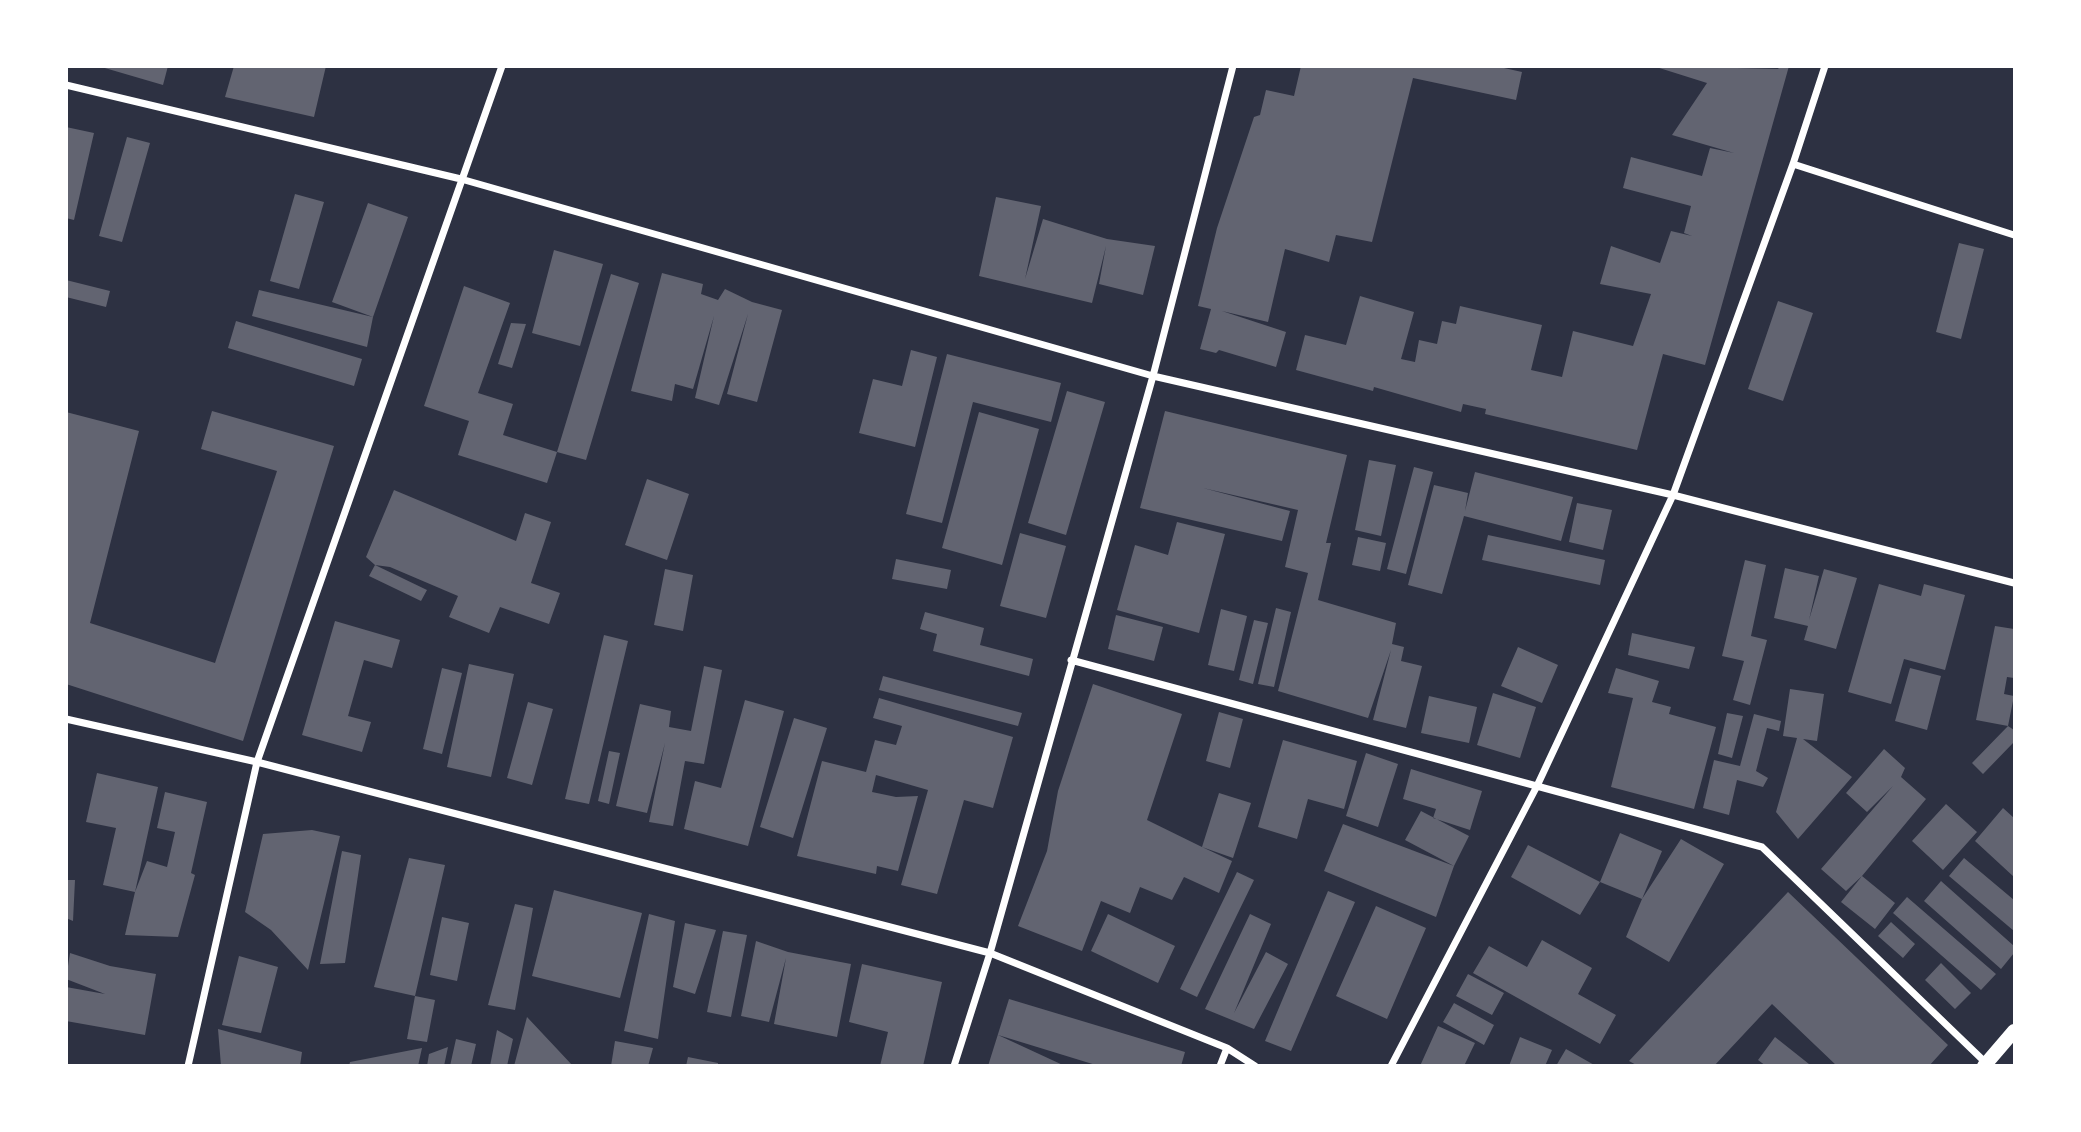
<!DOCTYPE html>
<style>
body{margin:0}
#map{position:relative;width:2081px;height:1132px;overflow:hidden;background:#2d3142;font-family:Commissioner,sans-serif}
canvas{display:block}
.frame{position:absolute;inset:0;border:68px solid #fff;pointer-events:none}
</style>
<div id="map">
<canvas width="2081" height="1132"></canvas>
<div class="frame"></div>
</div>
<script>
const c = document.querySelector('canvas').getContext('2d');
c.lineJoin = 'round';
function paint(path, color) { c.fillStyle = color; c.fill(path, 'evenodd'); }
function strokePath(path, color, width, dash) { c.strokeStyle = color; c.lineWidth = width; c.lineCap = dash ? 'butt' : 'round'; c.setLineDash(dash || []); c.stroke(path); }
const building = new Path2D(`
 M98,66h70l-5,19z
 M234,66h92l-12,51 -89,-20z
 M1301,66h194l27,6 -6,28 -103,-22 -41,164 -36,-7 -7,27 -44,-13 -17,73 -46,-11 64,21 -10,35 -57,-17 -3,3 -16,-4 11,-40 -13,-3 19,-78 37,-111 6,-2 6,-25 28,6z
 M1653,66l126,3 -4,-3h14l-84,299 -42,-11 -26,96 -152,-36 1,-5 -23,-5 -2,8 -87,-25 -1,4 -77,-21 9,-35 41,10 14,-49 54,16 -13,47 14,3 4,-22 18,4 5,-23 14,3 4,-18 82,19 -11,45 31,7 11,-46 60,15 18,-52 -51,-10 11,-38 49,17 11,-32 21,5 -8,-3 7,-27 -68,-18 8,-31 71,19 8,-28 24,5 -62,-18 35,-52z
 M66,127l28,6 -20,87 -8,-2z
 M127,137l23,6 -28,99 -23,-6z
 M295,194l29,8 -25,87 -29,-8z
 M996,197l45,9 -16,73 18,-60 64,20 48,7 -12,49 -44,-11 7,-38 -14,57 -113,-27z
 M368,203l40,14 -35,100 -41,-15z
 M1959,243l25,6 -23,90 -25,-7z
 M554,250l49,14 -23,82 -48,-13z
 M662,273l41,11 -2,10 17,6 7,-11 27,13 30,8 -25,92 -30,-8 21,-80 -29,91 -24,-7 19,-82 -21,73 -18,-5 -3,17 -41,-10z
 M611,274l28,9 -53,177 -29,-8 -10,31 -89,-28 11,-34 -45,-15 40,-120 46,17 -32,90 35,11 -10,31 54,17z
 M66,280l44,11 -4,16 -40,-10z
 M259,290l114,27 -6,30 -115,-31z
 M1778,301l35,12 -30,88 -35,-12z
 M236,321l126,38 -8,27 -126,-38z
 M511,323l15,1 -14,44 -14,-4z
 M911,350l26,7 -22,90 -56,-14 14,-54 29,7z
 M947,354l114,29 -10,39 -78,-20 -31,121 -36,-9z
 M1067,391l38,11 -39,133 -38,-12z
 M212,411l122,35 -91,295 -177,-57v-272l73,19 -49,192 125,40 62,-192 -76,-22z
 M1165,411l182,44 -21,88h5l-13,57 78,23 -4,21 12,3 -3,14 21,5 -16,62 -33,-8 18,-70 -23,68 -90,-27 30,-118 -23,-6 13,-57 -95,-22 87,23 -8,30 -142,-33z
 M979,412l60,17 -37,136 -60,-17z
 M1369,460l27,5 -15,71 -26,-6z
 M1414,467l19,5 -27,102 -19,-5z
 M1475,472l98,25 -12,44 -97,-25 -22,78 -34,-9 26,-100 34,8 -3,18z
 M647,479l42,15 -22,66 -42,-15z
 M394,490l122,51 9,-28 26,9 -20,61 29,10 -11,31 -49,-17 -11,26 -40,-16 9,-21 -68,-29 -15,-2 -9,-8z
 M1577,503l35,7 -9,40 -34,-8z
 M1177,522l48,12 -26,99 -82,-23 18,-65 33,10z
 M1020,533l46,13 -20,72 -46,-12z
 M1488,535l117,25 -5,25 -118,-25z
 M1358,537l28,6 -6,28 -28,-6z
 M896,559l55,11 -4,19 -55,-10z
 M1745,560l21,5 -15,71 16,4 -17,65 -17,-5 11,-39 -22,-5z
 M375,565l52,25 -6,11 -52,-25z
 M1785,568l34,8 -10,44 15,-51 33,9 -21,71 -32,-9 4,-14 -34,-8z
 M665,569l28,6 -10,56 -29,-6z
 M1879,584l42,12 3,-12 41,11 -20,75 -41,-11 -13,45 -43,-12z
 M1276,608l15,4 -17,75 -16,-3z
 M1221,609l26,7 -13,55 -26,-6z
 M925,612l59,16 -4,17 53,14 -4,17 -96,-25 4,-17 -17,-5z
 M1116,615l47,12 -9,34 -46,-12z
 M1254,620l14,3 -15,61 -14,-4z
 M335,621l65,19 -8,28 -28,-8 -16,56 23,6 -9,30 -60,-17z
 M1995,626l19,3v49l-7,-1 -3,17 10,2 -6,30 -32,-6z
 M1632,633l63,14 -6,22 -61,-14z
 M604,635l24,6 -39,163 -24,-5z
 M1518,647l40,18 -16,38 -41,-17z
 M469,664l45,10 -23,103 -44,-10z
 M704,666l18,4 -18,94 -19,-3 -12,65 -24,-4 16,-79 -18,70 -31,-7 24,-102 31,7 -2,16 22,4z
 M442,668l20,5 -20,81 -19,-5z
 M1616,668l43,13 -7,21 19,5 -2,7 47,13 -22,82 -83,-22 22,-89 -25,-5z
 M1910,668l31,8 -14,54 -32,-9z
 M883,676l139,37 -4,13 -139,-36z
 M1093,684l89,30 -35,106 55,27 17,-54 32,10 -18,55 -31,-11 30,14 -13,32 -35,-16 -12,23 -32,-13 -10,26 -29,-12 -19,50 -64,-25 29,-75 11,-60z
 M1790,689l34,5 -7,47 -14,-2 49,38 -54,62 -22,-27 21,-74 -14,-2z
 M1493,693l43,14 -16,51 -43,-13z
 M1429,696l48,11 -8,36 -48,-10z
 M879,698l134,39 -20,71 -29,-8 -27,94 -36,-9 27,-95 -52,-15 -4,17 24,5 22,-1 -20,75 -21,-5 -1,8 -79,-18 25,-95 44,11 9,-32 21,5 6,-19 -29,-8z
 M745,700l39,11 -36,135 -64,-17 11,-48 26,7z
 M528,702l25,7 -21,76 -25,-7z
 M1219,712l24,7 -13,49 -24,-7z
 M1727,713l16,3 -11,42 -14,-4z
 M1754,714l27,7 -2,10 -12,-3 -11,43 12,7 -5,9 -26,-7 -8,35 -26,-7 11,-48 26,6z
 M794,718l33,10 -34,110 -33,-11z
 M2008,726l6,4v12l-31,32 -11,-11z
 M1283,740l74,21 -13,48 -36,-10 -11,40 -39,-12z
 M1884,749l21,19 -4,9 25,22 -64,77 33,27 -20,26 -34,-27 21,-26 -16,15 -25,-22 72,-83 -26,26 -21,-19z
 M609,751l11,2 -11,51 -11,-3z
 M1366,753l32,11 -20,63 -32,-11z
 M1411,769l71,22 -12,39 -37,-12 3,-9 -33,-10z
 M97,773l61,14 -23,105 12,-31 20,6 8,-35 -18,-4 8,-36 42,10 -16,71 4,2 -17,62 -53,-2 10,-43 -32,-7 13,-57 -30,-6z
 M1946,804l31,28 -34,38 -31,-29z
 M2003,808l11,10v59l-39,-36z
 M1421,811l48,25 -15,30 -18,51 -112,-46 19,-47 111,42 -49,-26z
 M312,830l28,6 -32,134 -37,-40 -26,-18 18,-78z
 M1620,833l42,18 -20,48 -42,-17z
 M1681,839l43,25 -55,98 -43,-25 16,-38z
 M1528,845l72,37 -20,33 -69,-38z
 M342,851l19,4 -16,108 -25,1z
 M409,858l36,7 -30,131 -41,-9z
 M1964,858l50,42v31l-65,-55z
 M1237,872l17,8 -57,117 -17,-8z
 M66,880h9l-2,41 -7,-3z
 M1941,881l73,65v7l-13,16 -77,-68z
 M554,890l88,23 -22,85 -88,-22z
 M1328,891l27,11 -64,149 -26,-10z
 M1788,892l160,153 -19,21h-92l-65,-62 -58,62h-76l-9,-5z
 M1907,897l89,77 -15,16 -88,-77z
 M515,904l18,4 -18,102 -27,-5z
 M1376,906l50,22 -39,91 -51,-23z
 M649,914l26,7 -17,118 -34,-8z
 M1108,914l67,32 -17,37 -67,-32z
 M1250,914l21,10 -37,89 32,-61 22,12 -34,65 -49,-20z
 M442,917l27,6 -12,58 -27,-6z
 M1891,922l24,22 -12,14 -25,-22z
 M685,923l31,7 -21,64 -22,-7z
 M723,931l24,4 -16,82 -24,-5z
 M1542,940l50,28 -14,26 38,21 -16,29 -127,-71 16,-27 38,21z
 M756,941l32,11 63,12 -14,73 -63,-13 12,-66 -17,64 -28,-6z
 M70,953l40,13 46,8 -11,61 -79,-14v-34l39,7 -39,-15z
 M239,956l39,11 -17,66 -39,-8z
 M1941,963l30,30 -16,16 -30,-29z
 M862,964l80,18 -19,84h-43l8,-34 -39,-10z
 M1468,974l36,19 -12,22 -36,-19z
 M415,996l20,4 -8,42 -20,-3z
 M1009,999l176,53 -4,14h-82l-101,-31 67,31h-77z
 M1454,1003l40,22 -10,20 -41,-23z
 M527,1017l46,49h-59z
 M1438,1026l37,17 -11,23h-44z
 M218,1029l84,23 -2,14h-79z
 M497,1030l16,9 -6,27h-17z
 M1520,1037l32,13 -7,16h-36z
 M1775,1037l34,27 -1,2h-42l-8,-6z
 M456,1039l20,5 -5,22h-21z
 M615,1041l38,7 -5,18h-37z
 M448,1047l-4,19h-17l2,-12z
 M422,1048l-4,18h-69l1,-4z
 M1566,1049l30,17h-40z
 M688,1057l30,6v3h-32z`);
const minor = new Path2D(`
 M66,85l395,94 692,197 520,119 341,88
 M1793,164l221,71
 M1071,660l691,187 224,216
 M66,719l191,43 733,191 237,95 28,18
 M188,1066l69,-304 245,-696
 M954,1066l36,-113 163,-577 80,-310
 M1220,1066l7,-18
 M1391,1066l146,-280 136,-291 120,-331 32,-98`);
const secondary = new Path2D(`
 M1984,1066l30,-35`);
paint(building, '#626471');
strokePath(minor, '#fff', 7);
strokePath(secondary, '#fff', 14);
</script>
